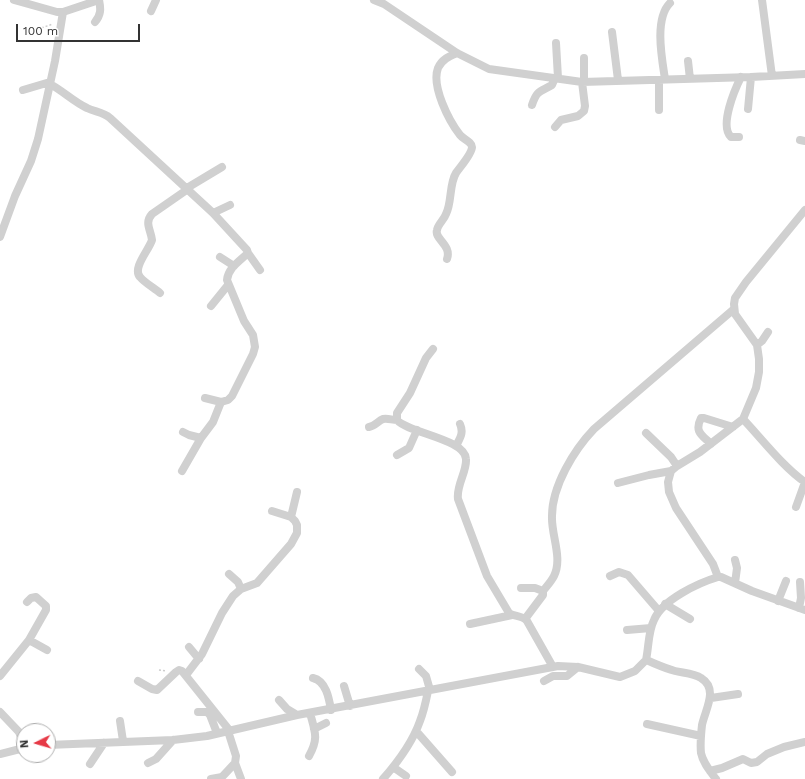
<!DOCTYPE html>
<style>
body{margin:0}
#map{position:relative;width:805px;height:779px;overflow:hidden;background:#fff;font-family:"Work Sans",sans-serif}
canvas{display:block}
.north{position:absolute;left:16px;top:723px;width:40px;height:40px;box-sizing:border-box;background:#fff;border:1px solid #adadad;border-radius:50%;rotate:265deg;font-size:11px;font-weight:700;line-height:16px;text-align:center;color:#333}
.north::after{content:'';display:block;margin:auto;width:14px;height:18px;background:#e63946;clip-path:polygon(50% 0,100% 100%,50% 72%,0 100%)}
.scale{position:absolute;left:16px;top:24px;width:124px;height:18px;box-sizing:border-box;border:2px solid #333;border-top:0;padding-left:5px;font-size:12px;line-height:14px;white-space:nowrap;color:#333;-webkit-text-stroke:3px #fff;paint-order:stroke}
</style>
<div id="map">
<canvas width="805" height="779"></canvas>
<div class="north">N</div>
<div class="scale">100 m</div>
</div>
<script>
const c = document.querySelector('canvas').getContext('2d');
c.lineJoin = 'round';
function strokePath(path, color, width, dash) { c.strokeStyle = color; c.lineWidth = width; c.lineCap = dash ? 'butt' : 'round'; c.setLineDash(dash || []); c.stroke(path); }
const path = new Path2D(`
 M38,29l15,-5
 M159,670l7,1`);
const minor = new Path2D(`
 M14,0l43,12h6l36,-12
 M374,0l10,4 73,49 32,16 93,13 169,-5 54,-3
 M762,0l10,76
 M151,11l5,-11
 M95,22c6,-7 6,-13 4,-22
 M612,32l6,48
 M556,43l2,35
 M584,58v24
 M688,61l2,18
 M665,79c-3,-20 -11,-60 5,-76
 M659,80v30
 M50,84c13,7 24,18 37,24 8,4 16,4 23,10l103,95 34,37 1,3c-8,8 -20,15 -21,27l17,41 9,14 2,12 -2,7 -21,42 -4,4 -7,2 -8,20 -12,16 -19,33
 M23,90l27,-8
 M532,105c5,-15 8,-13 20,-20l3,-7
 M748,109l3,-32
 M555,127l6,-7 17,-4 6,-5 1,-5 -3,-24
 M739,137h-8c-12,-11 4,-48 10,-60
 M800,140l5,1
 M187,188l35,-21
 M213,213l17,-8
 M0,237l15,-41 16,-35 7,-22 17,-78 8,-49
 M248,253l12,17
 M220,257l14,9
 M447,259c5,-14 -13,-20 -10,-29 1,-6 7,-10 9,-16 6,-11 3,-30 10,-41 4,-6 16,-19 16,-26 0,-5 -9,-8 -12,-12 -11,-14 -29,-49 -22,-67 4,-9 12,-12 19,-15
 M160,293c-6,-5 -15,-10 -20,-16 -8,-9 9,-27 12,-37 -1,-10 -8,-17 0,-26l36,-25
 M211,306l17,-21
 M757,345l5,-4 6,-9
 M433,349l-7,9 -16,35 -13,20v7c11,13 68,19 69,39 1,13 -10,26 -8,40l29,77 22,37c5,4 13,2 18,8l26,46
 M205,398l16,4
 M743,419c18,19 41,49 62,63
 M369,427c6,-1 9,-6 14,-8 5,-1 9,1 14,1
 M183,432l6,3 12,3
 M646,433l25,24 6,9
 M711,444c-9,-9 -17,-12 -10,-26h3l29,9
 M456,446c4,-8 8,-13 4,-22
 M397,455l12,-7 8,-18
 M618,483l31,-8 22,-4
 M796,507l9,-25
 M291,517l6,-25
 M229,574l9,8 3,7
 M610,576l9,-4 9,3 31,36
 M718,577l-5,-13 -37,-56 -7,-16 -1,-10 3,-11 6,-5 23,-14 43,-33 13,-31 3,-16v-13l-2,-14 -22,-31 -1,-10 1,-6 11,-16 59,-72
 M735,583l2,-15 -2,-8
 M521,588h14l8,3v4l-18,24
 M543,591c3,-4 8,-9 11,-15 9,-18 -3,-41 -2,-60 0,-30 22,-66 42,-87l140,-120
 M778,601l8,-20
 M665,604l25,15
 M799,608l2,-10 -1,-16
 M470,624l42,-9
 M627,630l24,-2
 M29,640l18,10
 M189,647l10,12
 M646,660c10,4 18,8 29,11 8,2 19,2 26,7 18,11 4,32 1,47 -1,9 -2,19 -1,28 2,10 9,18 15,26
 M419,669l7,7 4,14
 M186,675l16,-21 20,-41 11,-17 8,-7 16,-6 34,-39 6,-11v-8l-2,-4 -4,-4 -19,-6
 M0,676l29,-36 17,-30v-4l-10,-9 -5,1 -4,4
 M313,678c13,3 16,20 18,32
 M138,681l14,8 5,1 19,-18 3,-2 3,1 48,60
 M544,681l9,-5h14l11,-9
 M344,686l6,20
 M711,698l27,-4
 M279,700l8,9 10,6
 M0,712l19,20 5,13
 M198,712h9l3,3 7,18
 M120,721l3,20
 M647,724l54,12
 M314,729l12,-6
 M416,731l36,41
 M48,745l125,-5 34,-4 90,-21 261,-49 20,1 42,10 15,-6 11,-11c3,-14 2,-28 8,-40 8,-20 44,-37 64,-43h3l31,14 53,19
 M0,754l24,-6
 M309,756c10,-18 6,-24 1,-43
 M148,763l8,-4 17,-19
 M235,763l6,16
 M90,764l14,-21
 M393,767l13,9
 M710,771l12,-3 21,-9 8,4 6,-1 10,-8 17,-7 21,-5
 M211,779l11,-2 13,-14 1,-7 -8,-25
 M383,779c14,-16 30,-38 37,-58 4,-10 6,-20 8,-30`);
strokePath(path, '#cdcdcd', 1.5, [2, 2]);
strokePath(minor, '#d0d0d0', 8);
</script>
